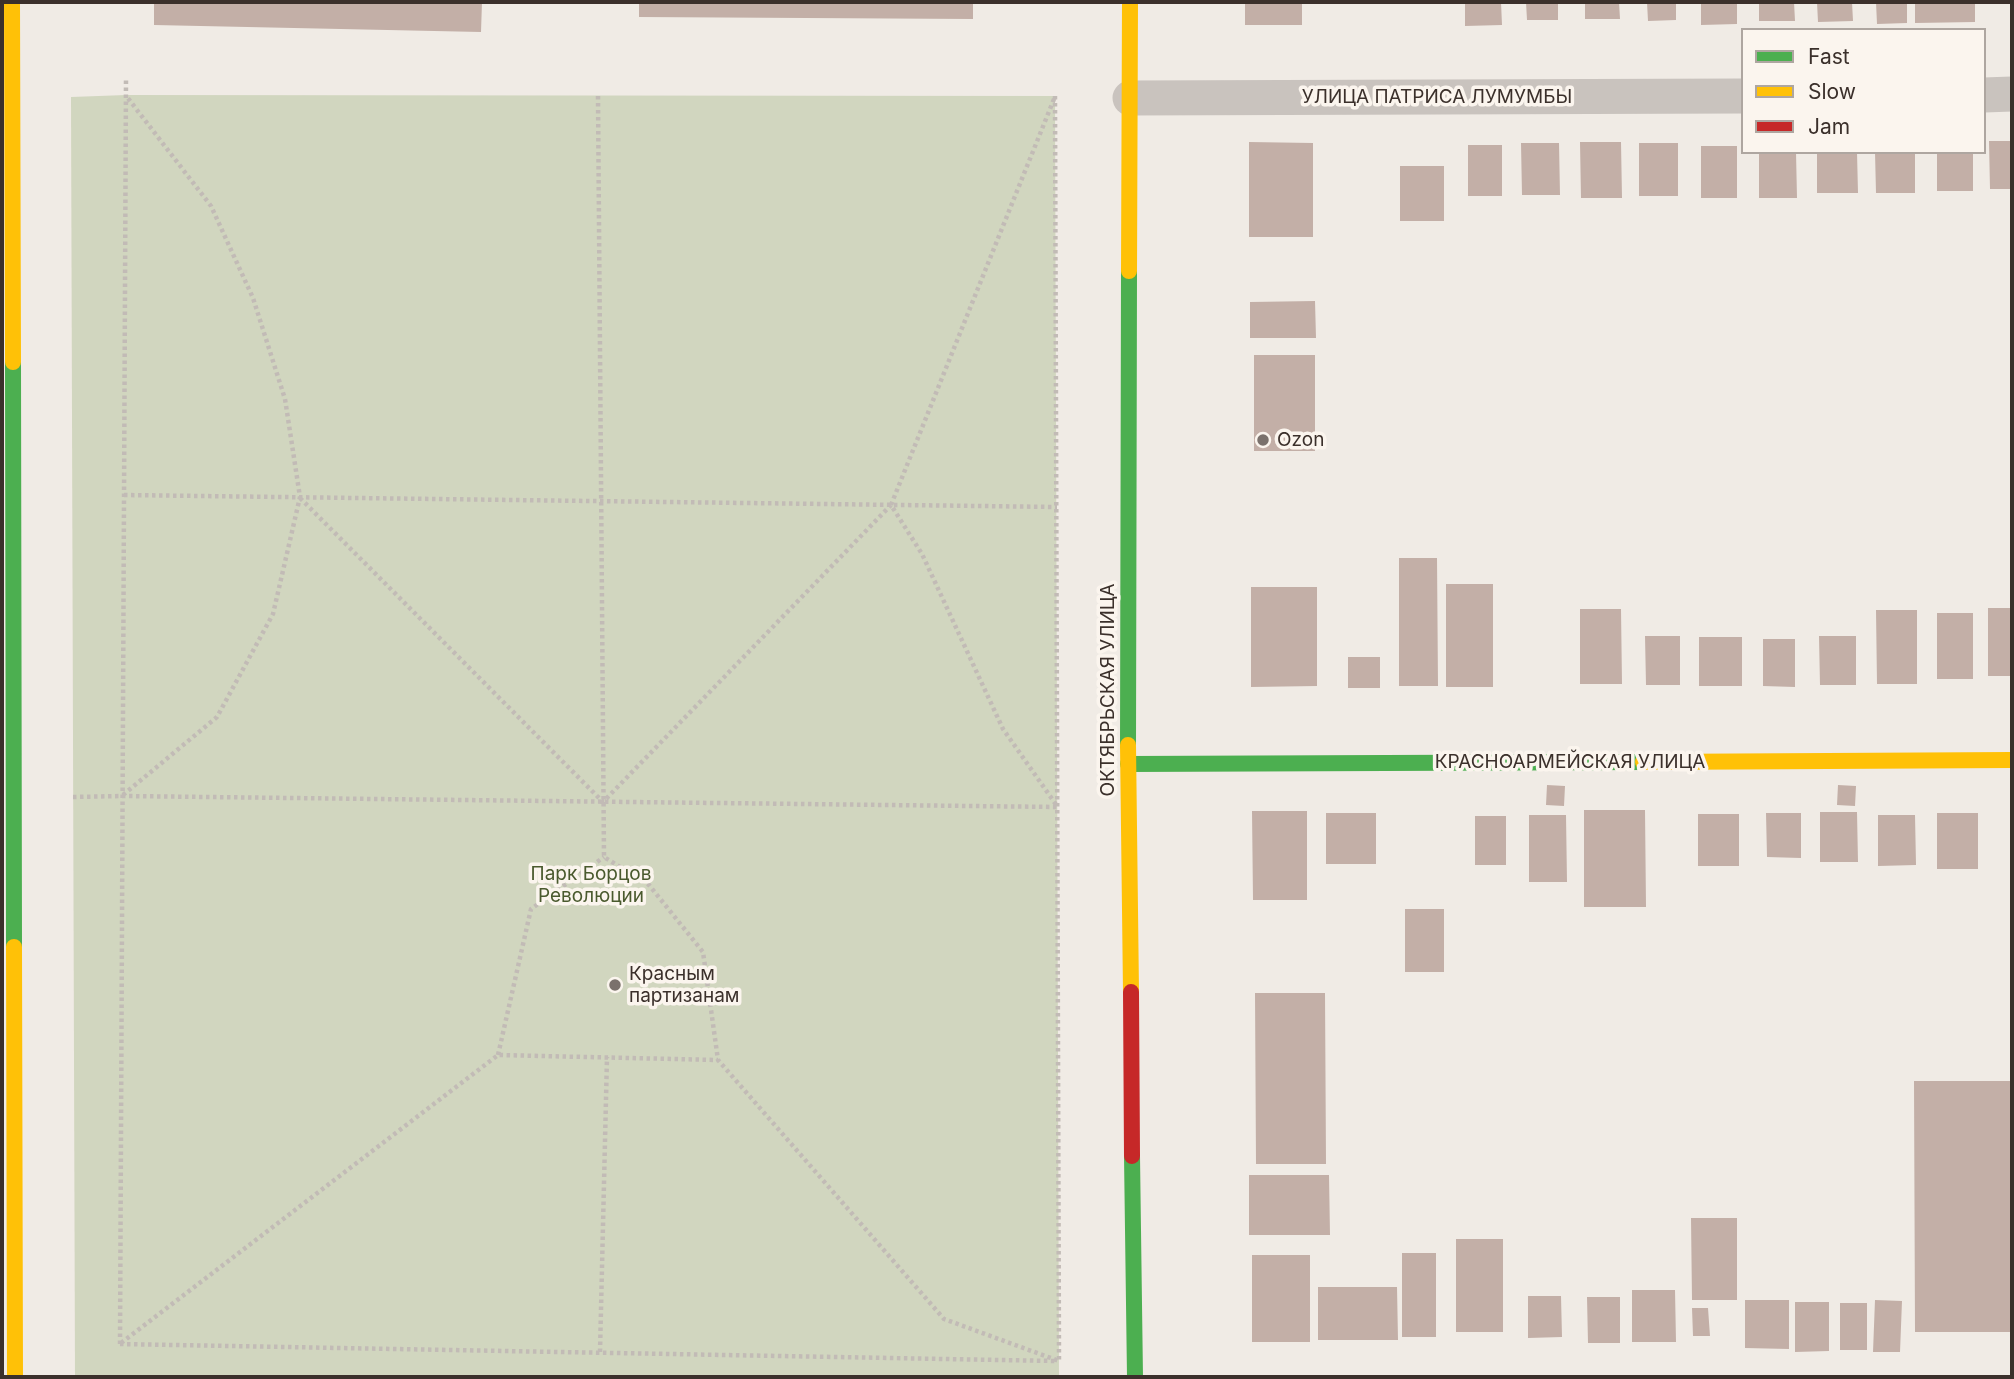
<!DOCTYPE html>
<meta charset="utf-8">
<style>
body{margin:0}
#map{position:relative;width:2014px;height:1379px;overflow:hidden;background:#f0ebe5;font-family:Inter,sans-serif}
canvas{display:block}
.frame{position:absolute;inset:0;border:4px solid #3b302b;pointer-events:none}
.legend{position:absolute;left:1741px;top:28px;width:245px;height:126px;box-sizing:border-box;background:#fbf5ee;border:2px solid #aea6a0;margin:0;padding:9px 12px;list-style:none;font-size:21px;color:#3b302b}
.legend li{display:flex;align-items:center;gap:14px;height:35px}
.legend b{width:35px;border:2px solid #aea6a0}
</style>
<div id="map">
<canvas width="2014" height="1379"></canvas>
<div class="frame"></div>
<ul class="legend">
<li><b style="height:9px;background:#4caf50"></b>Fast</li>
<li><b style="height:9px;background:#ffc107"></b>Slow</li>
<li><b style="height:9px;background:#c62828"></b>Jam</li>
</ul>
</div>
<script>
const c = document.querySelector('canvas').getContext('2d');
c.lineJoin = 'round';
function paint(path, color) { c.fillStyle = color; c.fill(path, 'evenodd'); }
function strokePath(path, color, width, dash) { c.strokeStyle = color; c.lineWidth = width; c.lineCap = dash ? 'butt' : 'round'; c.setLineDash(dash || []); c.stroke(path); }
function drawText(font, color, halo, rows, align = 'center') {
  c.font = font + ' Inter,sans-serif'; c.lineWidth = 7; c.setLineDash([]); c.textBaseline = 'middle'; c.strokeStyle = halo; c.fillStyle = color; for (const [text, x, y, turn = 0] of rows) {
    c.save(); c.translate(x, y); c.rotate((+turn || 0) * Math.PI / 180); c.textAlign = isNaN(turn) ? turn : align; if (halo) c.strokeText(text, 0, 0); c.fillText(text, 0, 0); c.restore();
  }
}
const green = new Path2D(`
 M126,95l929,1 4,1281h-984l-4,-1280z`);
const building = new Path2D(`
 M154,2h328l-1,30 -327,-7z
 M639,2h334v17l-334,-2z
 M1245,2h57v23h-57z
 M1465,2h36l1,23 -37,1z
 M1526,2h32v18h-31z
 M1585,2h34l1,17h-35z
 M1647,2h29v18l-28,1z
 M1701,2h36v22l-36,1z
 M1759,2h35l1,19h-36z
 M1817,2h35l1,19 -35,1z
 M1876,2h31v21l-30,1z
 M1915,2h60v20l-60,1z
 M1989,141h23v48h-22z
 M1249,142l64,1v94h-64z
 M1580,142h41l1,56h-41z
 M1521,143h38l1,52h-38z
 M1639,143h39v53h-39z
 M1468,145h34v51h-34z
 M1701,146h36v52h-36z
 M1759,152h37l1,46h-38z
 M1817,152h40l1,41h-41z
 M1875,152h40v41h-39z
 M1937,152h36v39h-36z
 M1400,166h44v55h-44z
 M1315,301l1,37h-66v-36z
 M1254,355h61v96h-61z
 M1399,558h38l1,128h-39z
 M1446,584h47v103h-47z
 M1251,587h66v99l-66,1z
 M1988,608h24v68h-24z
 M1580,609h41l1,75h-42z
 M1876,610h41v74h-40z
 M1937,613h36v66h-36z
 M1645,636h35v49h-34z
 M1819,636h37v49h-36z
 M1699,637h43v49h-43z
 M1763,639h32v48l-32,-1z
 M1348,657h32v31h-32z
 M1547,785l18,1 -1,20 -18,-1z
 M1838,785l18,1 -1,20 -18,-1z
 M1584,810h61l1,97h-62z
 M1252,811h55v89h-54z
 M1820,812h37l1,50h-38z
 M1326,813h50v51h-50z
 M1766,813h35v45l-34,-1z
 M1937,813h41v56h-41z
 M1698,814h41v52h-41z
 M1529,815h37l1,67h-38z
 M1878,815h37l1,50 -38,1z
 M1475,816h31v49h-31z
 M1405,909h39v63h-39z
 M1255,993h70l1,171h-70z
 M1914,1081h98v251h-97z
 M1249,1175h80l1,60h-81z
 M1691,1218h46v82h-45z
 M1456,1239h47v93h-47z
 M1402,1253h34v84h-34z
 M1252,1255h58v87h-58z
 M1318,1287h79l1,53h-80z
 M1632,1290h43l1,52h-44z
 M1528,1296h33l1,41 -34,1z
 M1587,1297h33v46h-32z
 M1745,1300h44v49l-44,-1z
 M1875,1300l27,1 -2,51h-27z
 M1795,1302h34v49l-34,1z
 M1840,1303h27v47h-27z
 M1692,1308h16l2,28h-17z`);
const path = new Path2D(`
 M598,96l6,761 45,28 54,67 15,108 226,259 115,42
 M1055,96l4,1265
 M1054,99l-163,406 31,49 81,175 54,77
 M124,495l933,12
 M300,498l303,304 288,-297
 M123,795l94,-78 56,-103 27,-117 -15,-98 -32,-101 -42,-92 -84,-109
 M73,797l49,-1 935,11
 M498,1055l33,-146 73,-52
 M121,1343l377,-288 220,5
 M120,1344l6,-1265
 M120,1344l935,17
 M600,1352l7,-295`);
const street = new Path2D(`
 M1984,95l28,-1
 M1130,98l613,-2`);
const fast = new Path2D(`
 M13,362l1,585
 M1128,745l1,-474
 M1128,764l515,-2
 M1132,1156l3,221`);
const slow = new Path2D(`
 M12,2l1,360
 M1129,271l1,-269
 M1128,745l3,247
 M1643,762l369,-2
 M14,947l1,430`);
const jam = new Path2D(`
 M1131,992l1,164`);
const markers = [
 [1263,440,7,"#7a716c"],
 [615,985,7,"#7a716c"]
];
const streetNames = [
 ["УЛИЦА ПАТРИСА ЛУМУМБЫ",1437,97],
 ["ОКТЯБРЬСКАЯ УЛИЦА",1108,690,-90],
 ["КРАСНОАРМЕЙСКАЯ УЛИЦА",1570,762]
];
const poiNames = [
 ["Ozon",1277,440],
 ["Красным",629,974],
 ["партизанам",629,996]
];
const parkNames = [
 ["Парк Борцов",591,874],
 ["Революции",591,896]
];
paint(green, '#d1d6bf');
paint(building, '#c3afa7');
strokePath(path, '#c2bbb6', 4.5, [3.5, 3.5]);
strokePath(street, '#c9c3be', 35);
strokePath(fast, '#4caf50', 16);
strokePath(slow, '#ffc107', 16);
strokePath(jam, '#c62828', 16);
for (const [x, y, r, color] of markers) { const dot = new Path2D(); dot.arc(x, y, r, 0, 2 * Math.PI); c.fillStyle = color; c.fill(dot); strokePath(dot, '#fbf5ee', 2.5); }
drawText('19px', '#3b302b', '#fbf5ee', streetNames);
drawText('19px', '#3b302b', '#fbf5ee', poiNames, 'left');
drawText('19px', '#4a5a2e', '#fbf5ee', parkNames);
</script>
